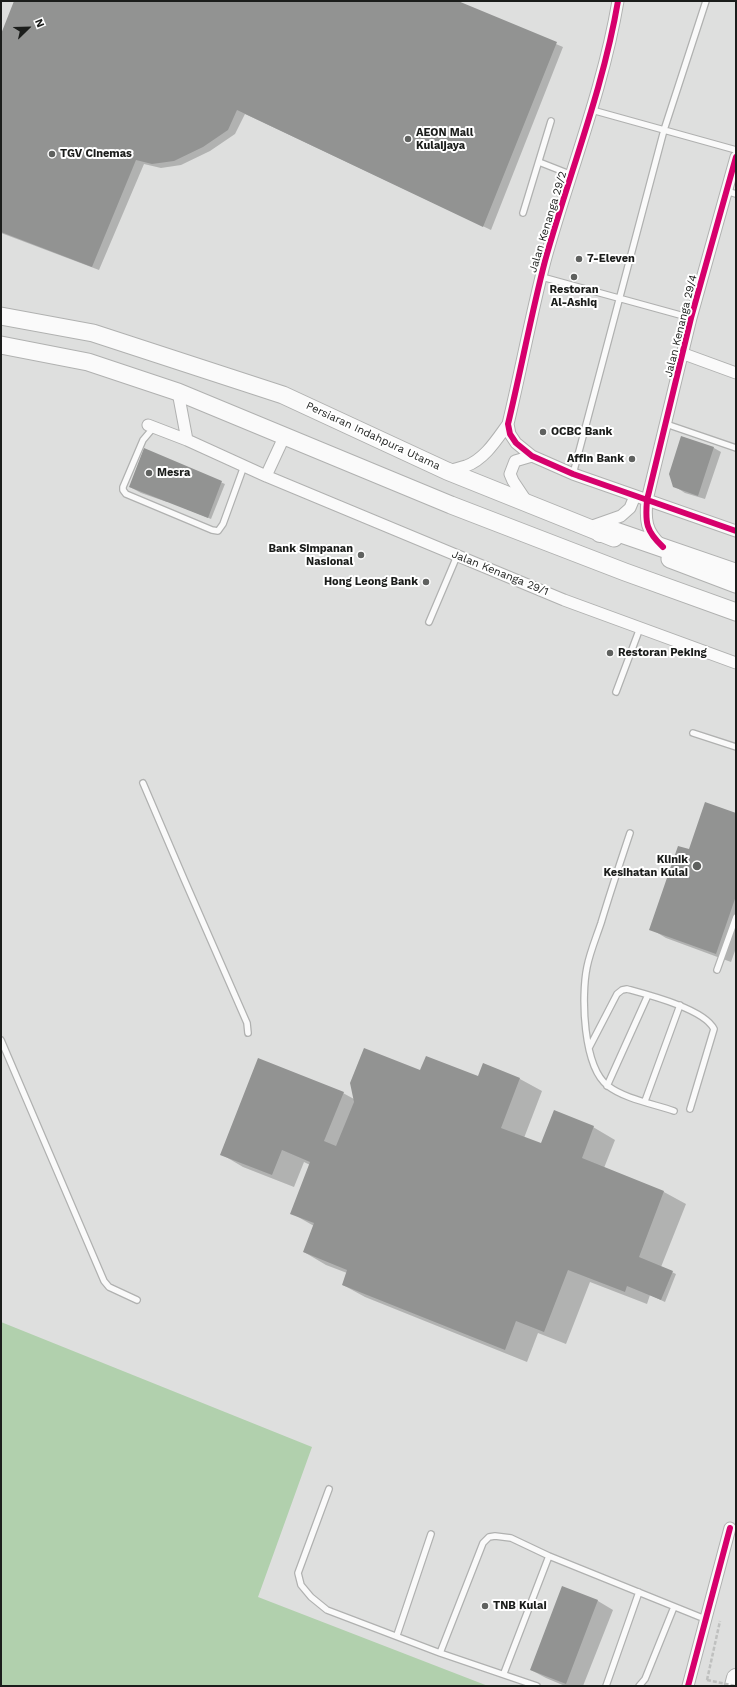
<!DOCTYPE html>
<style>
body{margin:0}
#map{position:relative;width:737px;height:1687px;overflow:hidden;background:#dedfde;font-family:"Work Sans",sans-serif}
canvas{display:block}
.frame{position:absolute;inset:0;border:2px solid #1b1d1b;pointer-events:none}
.north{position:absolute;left:8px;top:8px;width:40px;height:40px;-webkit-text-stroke:3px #fff;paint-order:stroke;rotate:67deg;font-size:11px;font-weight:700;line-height:16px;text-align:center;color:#1b1d1b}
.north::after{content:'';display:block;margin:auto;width:14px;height:18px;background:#1b1d1b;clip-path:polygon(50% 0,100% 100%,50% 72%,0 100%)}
</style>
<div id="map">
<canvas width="737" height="1687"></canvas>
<div class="frame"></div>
<div class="north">N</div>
</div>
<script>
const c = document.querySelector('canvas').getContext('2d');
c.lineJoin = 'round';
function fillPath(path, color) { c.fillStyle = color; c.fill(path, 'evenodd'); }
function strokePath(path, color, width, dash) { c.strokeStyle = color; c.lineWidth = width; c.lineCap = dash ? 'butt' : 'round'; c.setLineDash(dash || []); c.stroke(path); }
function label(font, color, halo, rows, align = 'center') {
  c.font = font + ' "Work Sans",sans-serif'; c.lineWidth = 4; c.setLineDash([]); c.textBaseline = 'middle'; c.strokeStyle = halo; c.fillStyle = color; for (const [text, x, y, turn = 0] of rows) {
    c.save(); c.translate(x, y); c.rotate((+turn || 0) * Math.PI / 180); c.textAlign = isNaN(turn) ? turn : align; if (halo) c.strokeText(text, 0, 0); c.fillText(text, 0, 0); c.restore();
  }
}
fillPath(new Path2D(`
 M1 1322 312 1447 258 1597 488 1686H1Z`), '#b1d0ad');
fillPath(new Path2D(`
 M15 1H456L563 47 491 230 245 114 235 134 210 151 181 165 161 168 144 164 99 270 1 233V37Z
 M682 437 714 448 721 452 705 499 685 493 674 486Z
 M169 461 225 484 211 519 167 501V502L141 493 130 487Z
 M736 814V948L731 962 666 938 651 929 690 851Z
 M484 1064 520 1079 542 1091 524 1138 542 1145 593 1127 615 1140 604 1168 664 1192 686 1204 661 1267 676 1274 665 1302 650 1295 647 1304 590 1282 566 1344 538 1333 527 1362 365 1297 343 1285 347 1273 326 1265 304 1252 314 1226 291 1213 310 1165 304 1162 294 1187 243 1167 221 1154 343 1093 354 1099 421 1072 479 1078Z
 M563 1587 598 1601 613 1610 583 1686H565L546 1678 531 1670Z`), '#0003');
fillPath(new Path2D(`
 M14 1H458L557 42 483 227 237 110 228 130 203 147 174 161 152 164 136 160 92 267 1 232V34Z
 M681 436 714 447 698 496 673 487 669 474Z
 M144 448 222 481 208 518 129 487Z
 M705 802 736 813V896L716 954 649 930 678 846 689 849Z
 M364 1048 420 1070 426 1056 478 1076 483 1063 520 1078 501 1128 541 1143 554 1110 594 1126 582 1158 664 1191 639 1257 673 1271 661 1300 627 1286 625 1292 568 1270 544 1332 516 1321 505 1350 342 1285 347 1270 303 1252 314 1223 290 1214 310 1162 282 1150 272 1175 220 1155 258 1058 344 1092 324 1141 336 1146 354 1102 350 1083Z
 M562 1586 598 1600 566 1684 530 1670Z`), '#929392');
const service = new Path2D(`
 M592 110 736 150
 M539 162 572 175
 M726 191 736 194
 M523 213 551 121
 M542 277 691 318
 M666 424 736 448
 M154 427 143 440 123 487V490L126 494 212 530 218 531 223 524 244 466
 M573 474 664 130 706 1
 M429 622 457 556
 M616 692 640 628
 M693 733 736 747
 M143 783 184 879 247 1023 248 1033
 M630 833C620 863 610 893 601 923 596 938 590 952 587 967 581 996 583 1067 608 1086 625 1099 654 1104 674 1111
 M717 970 736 917
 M1 1040 104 1281 109 1287 137 1300
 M589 1048 617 994 622 990 627 989C649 995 704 1009 714 1029L690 1109
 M607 1086 648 995
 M645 1101 680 1005
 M329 1489 298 1573 301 1585 311 1597 327 1610 440 1653 483 1543 489 1537 495 1536 511 1538 549 1556 705 1619
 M397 1635 431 1534
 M440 1653 537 1686
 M504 1673 549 1556
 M606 1686 639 1592
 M639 1686 645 1679 674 1607`);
const minor = new Path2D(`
 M618 1C603 90 569 174 545 261 531 315 521 370 508 424L510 434 516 443 532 456 573 474 736 531
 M684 354 736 373
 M178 392 187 440
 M148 425 187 440 266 476 564 600 736 663
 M448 471C454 469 460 468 466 466 485 459 497 439 508 424
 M266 476 285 435
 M527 502 513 481 510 474 515 461 532 456
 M587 528 621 516 630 508 635 496
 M661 545C646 531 645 520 647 500L691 318 736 157
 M688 1686 730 1528`);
const primary = new Path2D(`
 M1 316 93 333 283 395 447 471 614 538
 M1 345 88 362 178 392 451 505 625 572 736 612
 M670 559 736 584`);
const trunk = new Path2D(`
 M600 533 614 531 736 573
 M734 1686 736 1678`);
strokePath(service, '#b0b1b0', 8);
strokePath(minor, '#b0b1b0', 13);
strokePath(primary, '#b0b1b0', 19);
strokePath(trunk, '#b0b1b0', 20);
strokePath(new Path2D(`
 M707 1680 720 1621`), '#bfc0bf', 2.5, [4, 2]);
strokePath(service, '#fafafa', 5.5);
strokePath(minor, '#fafafa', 11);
strokePath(primary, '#fafafa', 17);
strokePath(trunk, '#fafafa', 18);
strokePath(new Path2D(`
 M707 1680 736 1686`), '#bfc0bf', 2.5, [4, 2]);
strokePath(new Path2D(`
 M618 1C603 90 569 174 545 261 531 315 521 370 508 424L510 434 516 443 532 456 573 474 736 531
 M663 547C646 531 645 523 647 500L691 318 736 157
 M688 1686 730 1528`), '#d6006c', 6);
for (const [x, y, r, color] of [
 [408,139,4,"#5f615f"],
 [52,154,4,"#5f615f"],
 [579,259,4,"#5f615f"],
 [574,277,4,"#5f615f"],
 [543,432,4,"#5f615f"],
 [632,459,4,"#5f615f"],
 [149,473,4,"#5f615f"],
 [361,555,4,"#5f615f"],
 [426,582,4,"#5f615f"],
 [610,653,4,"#5f615f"],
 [697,866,5,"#5f615f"],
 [485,1606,4,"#5f615f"]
]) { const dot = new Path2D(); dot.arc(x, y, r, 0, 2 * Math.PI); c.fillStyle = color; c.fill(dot); strokePath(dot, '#fff', 1.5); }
label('bold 11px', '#1b1d1b', '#fff', [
 ["AEON Mall",416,133],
 ["Kulaijaya",416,146],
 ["TGV Cinemas",60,154],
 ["7-Eleven",587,259],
 ["Restoran",574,290,"center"],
 ["Al-Ashiq",574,303,"center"],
 ["OCBC Bank",551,432],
 ["Affin Bank",624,459,"right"],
 ["Mesra",157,473],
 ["Bank Simpanan",353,549,"right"],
 ["Nasional",353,562,"right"],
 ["Hong Leong Bank",418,582,"right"],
 ["Restoran Peking",618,653],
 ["Klinik",688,860,"right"],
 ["Kesihatan Kulai",688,873,"right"],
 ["TNB Kulai",493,1606]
], 'left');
label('11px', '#1b1d1b', '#fff', [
 ["Jalan Kenanga 29/2",548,222,-73],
 ["Jalan Kenanga 29/4",681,326,-76],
 ["Persiaran Indahpura Utama",373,436,25],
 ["Jalan Kenanga 29/1",500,573,22]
]);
</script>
